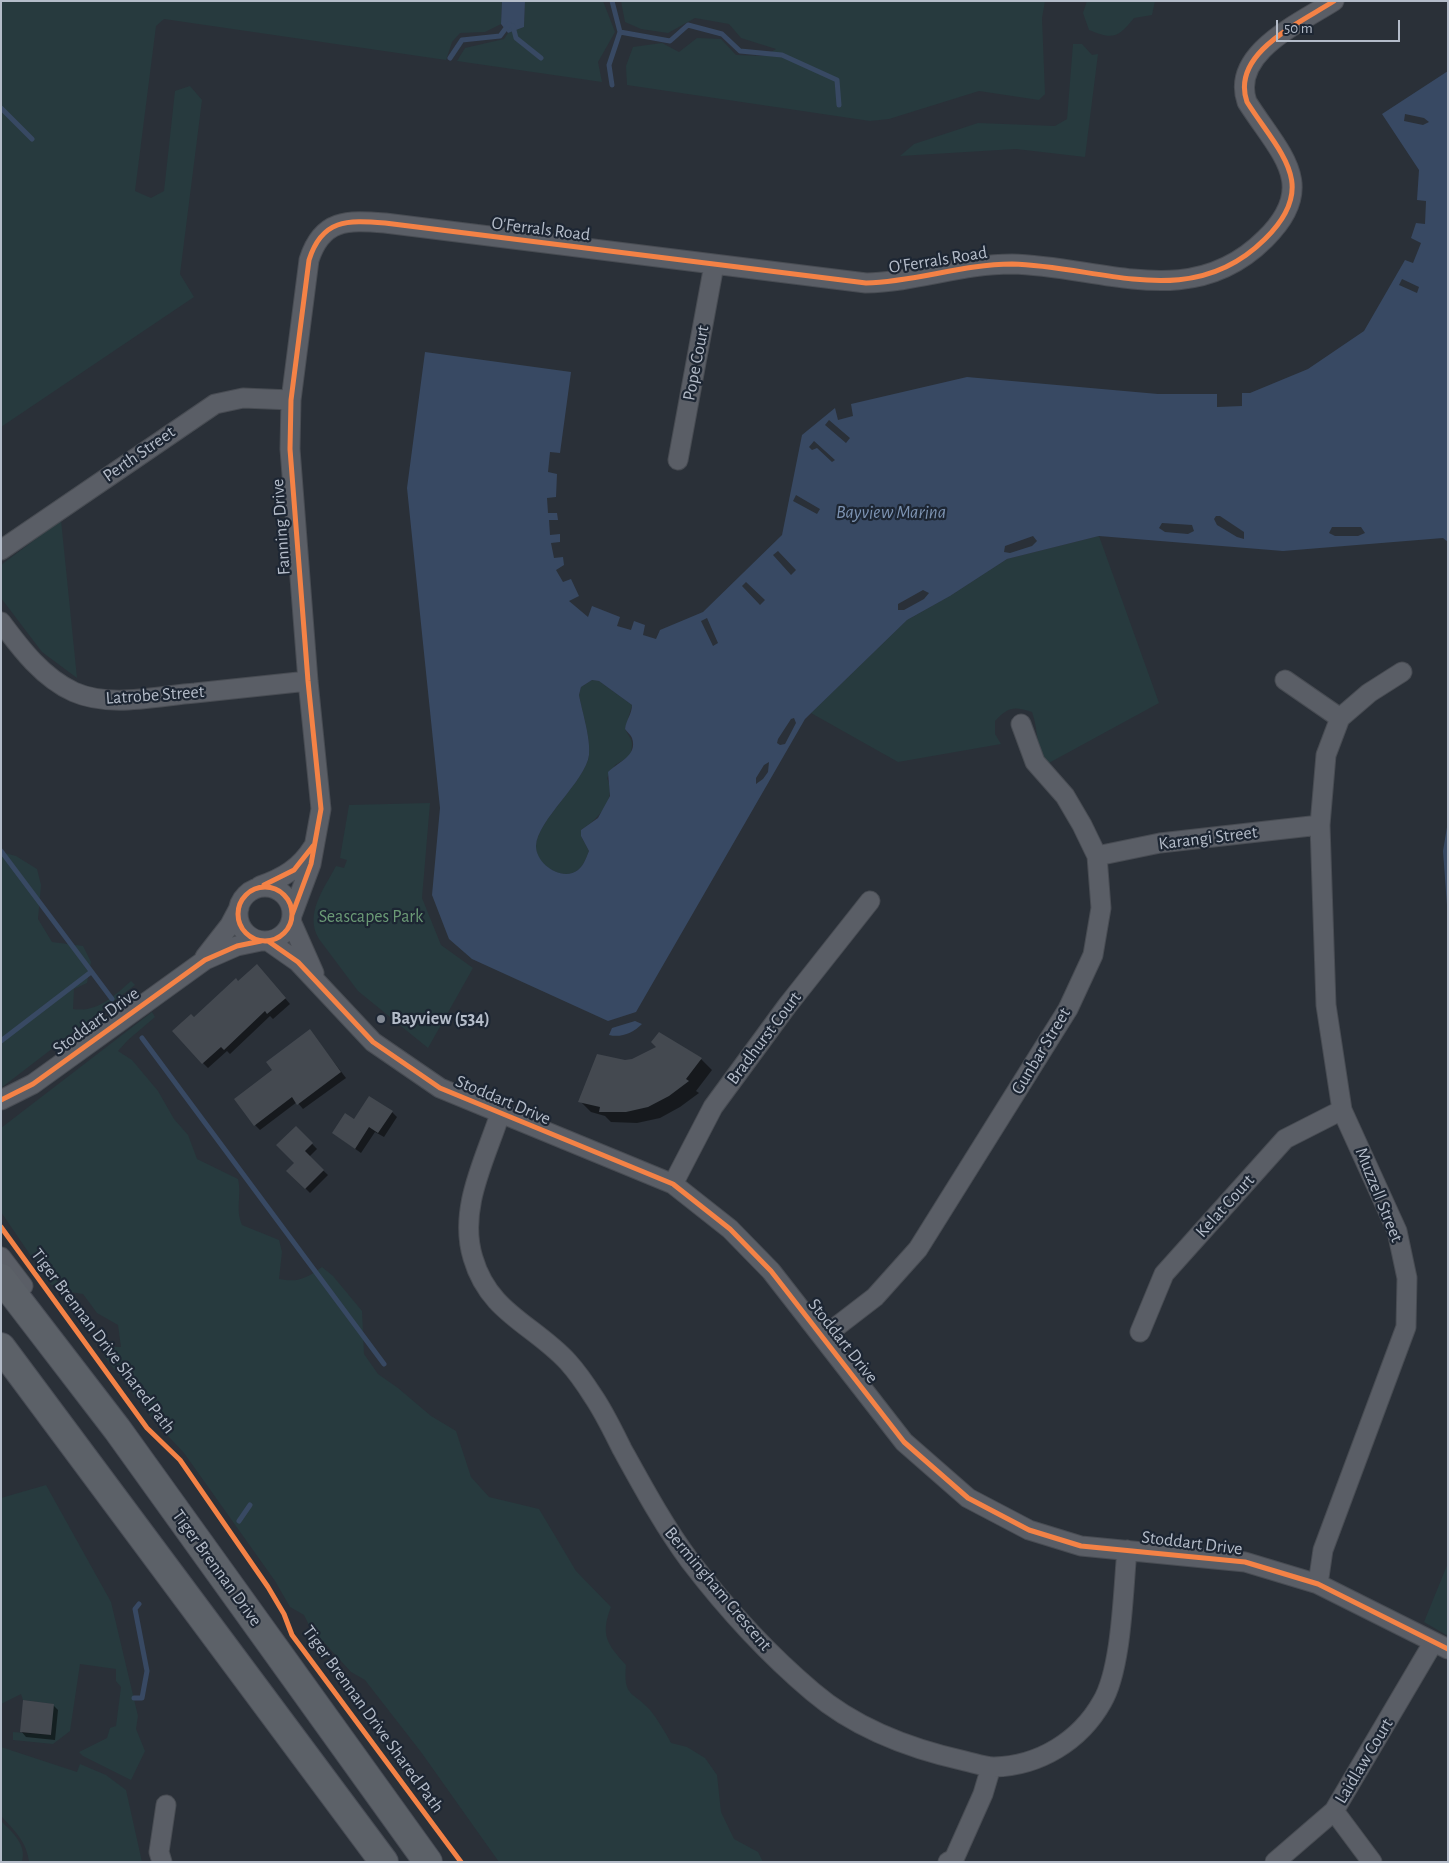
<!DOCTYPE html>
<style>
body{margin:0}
#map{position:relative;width:1449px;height:1863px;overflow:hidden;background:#2a3038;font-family:"Alegreya Sans",sans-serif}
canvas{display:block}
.frame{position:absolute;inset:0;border:2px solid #b4bcc9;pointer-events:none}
.scale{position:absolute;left:1276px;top:20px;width:124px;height:22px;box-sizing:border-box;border:2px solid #b4bcc9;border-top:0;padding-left:6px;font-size:15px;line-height:18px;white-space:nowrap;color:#b4bcc9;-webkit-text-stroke:4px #1d2633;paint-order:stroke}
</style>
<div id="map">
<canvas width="1449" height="1863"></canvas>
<div class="frame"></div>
<div class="scale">50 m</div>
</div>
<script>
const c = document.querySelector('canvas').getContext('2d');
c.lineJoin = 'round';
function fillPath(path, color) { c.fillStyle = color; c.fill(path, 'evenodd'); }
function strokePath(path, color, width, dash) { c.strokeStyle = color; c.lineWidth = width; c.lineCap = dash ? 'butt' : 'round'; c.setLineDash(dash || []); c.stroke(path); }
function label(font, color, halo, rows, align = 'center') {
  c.font = font + ' "Alegreya Sans",sans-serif'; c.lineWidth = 4.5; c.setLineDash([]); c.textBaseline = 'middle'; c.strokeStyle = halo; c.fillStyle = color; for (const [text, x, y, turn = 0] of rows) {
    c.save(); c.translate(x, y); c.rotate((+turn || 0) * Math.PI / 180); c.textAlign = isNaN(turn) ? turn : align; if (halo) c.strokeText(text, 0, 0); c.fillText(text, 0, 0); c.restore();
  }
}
fillPath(new Path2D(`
 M1 1H502L501 24 485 32 460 33 452 42 446 60 164 19 156 26 135 191 151 198 164 191 175 91 190 86 202 100 180 274 194 297 1 427Z
 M525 1H603L615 32 598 62 602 82 457 61 465 48 504 39 508 33 524 27Z
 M621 1H1045L1042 18 1045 94 1039 100 979 91 889 119 870 121 627 85 626 66 633 47 662 43 679 52 697 38 721 39 736 55 764 56 776 49 741 38 729 24 695 18 668 33 641 29 625 22Z
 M1087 1H1155L1152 15 1134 18C1118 38 1113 40 1089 30L1083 13Z
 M1073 44H1082L1092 55 1098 54 1085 157 1016 149 900 156 914 144 978 123 1055 126 1067 119Z
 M61 520 77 678 42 652 1 598V565Z
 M1099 536 1159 703 1047 764C1035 746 1039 732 1032 712 1014 706 1008 707 995 721V734L1001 744 898 762 811 713 907 620 950 596 1007 559Z
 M592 680 599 681 632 705 625 729C632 742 634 740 630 756L615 765 607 778C617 800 599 818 581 830V836L589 851C586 858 584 865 578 870 562 882 535 864 536 846 537 820 586 781 589 755 591 739 582 711 579 695L581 687Z
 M430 803 422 898 441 945 473 968 428 1048 358 991 319 939C304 914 324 889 336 866L344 868 347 860 340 858 349 805Z
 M1 852 16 856 37 869 41 885 38 919 52 942 83 946 91 962 87 983 74 989 73 1009C97 1013 114 996 131 981L135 985 1 1088Z
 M152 1012 155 1017 128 1040 118 1051 132 1060 158 1091 174 1119 188 1135 197 1159 238 1179C242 1196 235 1208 242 1225L279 1240 282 1252 279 1279C298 1283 307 1278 322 1267L333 1276 362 1311 364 1354 378 1374 398 1388 431 1416 456 1431 471 1477 489 1497 539 1509 576 1571 611 1607C600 1635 607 1644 626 1665 623 1698 633 1691 650 1710 658 1720 665 1732 671 1743L687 1747 705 1758 717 1775 721 1812 734 1839 758 1852 763 1862H499L421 1752 365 1680 351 1672 310 1627 304 1615 290 1607 275 1581 184 1453 155 1422 104 1356 105 1347H121L118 1325 97 1313 83 1294 64 1291 50 1284 1 1212V1128Z
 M46 1485 111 1602 138 1716 136 1729 145 1751 131 1780 83 1756 79 1752 107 1738 110 1728 116 1726 121 1687 116 1681V1669L80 1664 70 1731 53 1744 13 1740V1732L51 1735 53 1704 23 1700 21 1694 1 1704V1498Z
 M1448 1563V1636L1424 1622Z
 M1 1747 77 1772 80 1764 106 1775 126 1790 142 1862H29C27 1842 14 1830 1 1816Z
 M1 1821C12 1832 27 1844 22 1862H1Z`), '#273a3e');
fillPath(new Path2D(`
 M502 1H525L524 27 508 33 501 24Z
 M1448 71V542L1443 538 1283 551 1099 536 1007 559 950 596 907 620 805 719 636 1012 608 1021 472 959 449 939 432 895 440 808 407 488 425 352 571 372 560 453 550 452 548 472 557 474 556 497 547 498 548 513H557L558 520H549L550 535 560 534V542L551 543 554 558 563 557 564 565 556 570 563 582 571 579 579 596 569 601 588 617 592 606 620 617 617 626 631 630 634 621 645 625 643 635 656 639 660 630 703 612 782 535 802 435 835 408 838 420 853 416 851 404 967 377 1158 394H1217V407L1242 406V393H1250L1308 369 1364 331 1405 260 1413 263 1421 243 1411 238 1416 223 1425 224 1426 201 1417 200 1419 170 1382 114ZM592 680 599 681 632 705C632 714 626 720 625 729 627 732 631 735 632 738 638 756 618 762 608 772L610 796 598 818 581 830V836L589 851C586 858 584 865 578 870 562 882 536 864 536 846 537 820 586 781 589 755 591 739 582 711 579 695L581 687Z
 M1448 821V919L1443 851Z
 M635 1021 642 1024C633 1033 621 1038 609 1035L612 1028Z`), '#384963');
fillPath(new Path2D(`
 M1405 114 1424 118 1429 122 1423 125 1404 121Z
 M1402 279 1419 287 1417 293 1399 285Z
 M829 420 850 438 846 443 825 425Z
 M814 441 835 460 832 462 817 448 812 450 809 447Z
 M796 495 820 509 817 514 793 501Z
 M1216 516H1220L1244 532V539L1237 537 1217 525 1214 519Z
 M1162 523 1192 525 1194 531 1188 534 1165 532 1159 528Z
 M1332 527H1361L1365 533 1358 536H1335L1329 533Z
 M1033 536 1037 541 1032 546 1010 553 1004 552 1005 546Z
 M778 551 796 570 791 575 773 555Z
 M746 582 765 600 760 605 742 586Z
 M923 590 929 593 924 599 904 610H898V604Z
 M707 618 718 643 713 646 701 621Z
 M794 718 796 723 785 744 780 745 777 743 778 739 791 719Z
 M769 762 768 772 763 779 756 784V778L764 765Z`), '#2a3038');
fillPath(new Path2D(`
 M262 971 290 1004 273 1019 270 1016 230 1054 227 1051 208 1068 203 1063 194 1019 238 982Z
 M310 1031 346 1078 303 1109 297 1102 260 1130 255 1125Z
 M701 1059 712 1070 696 1091 699 1093 680 1107 660 1118 637 1123 611 1122 605 1116 591 1112 580 1101 625 1061Z
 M392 1112 397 1117 384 1137 375 1132 361 1153 333 1133 354 1121Z
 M296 1127 317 1149 309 1157 328 1175 310 1193 288 1171 296 1163Z
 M53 1705 58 1710 55 1740 26 1737 21 1731Z`), '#0007');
strokePath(new Path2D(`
 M612 1 620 32 670 41 688 25 722 34 740 51 782 55 837 80 839 105
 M513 26 516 38 541 58
 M450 58 462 40 500 36 509 24
 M612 85 609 65 620 32
 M1 108 32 139
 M1 851 112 999
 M142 1038 384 1364
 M1 1041 91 972
 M239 1521 250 1505
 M134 1698H142L147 1671 135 1609 139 1604`), '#384963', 5);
fillPath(new Path2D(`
 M257 964 286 998 267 1014 265 1011 224 1050 221 1047 202 1064 172 1031 191 1014 194 1017 236 978 238 981Z
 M310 1029 341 1072 297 1105 292 1097 254 1126 234 1099 272 1070 266 1062Z
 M659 1032 702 1058 686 1079 689 1081 669 1096 648 1107 626 1112H599L600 1107 578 1102 597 1054 625 1060 632 1059 656 1047 651 1042Z
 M369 1096 393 1111 378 1133 369 1127 355 1149 332 1133 345 1113 354 1119Z
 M296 1126 313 1143 305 1151 324 1170 305 1189 286 1171 294 1163 276 1145Z
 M23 1700 54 1704 51 1735 20 1732Z`), '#444950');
const minor = new Path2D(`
 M678 460 714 265
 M1 550 215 404 243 398 291 400
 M1 622C21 649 43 678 74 692 110 708 157 696 195 693 232 689 270 685 308 681
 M1285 680 1340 718
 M1097 856 1160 843 1320 825
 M260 886C283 878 300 868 313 847
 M238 914a27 27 0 1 1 54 0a27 27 0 1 1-54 0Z
 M292 915 311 864 321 809 308 681 290 449 291 400 309 260C322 219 347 220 385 223L866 283C916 282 962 264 1012 264 1101 266 1191 313 1265 239 1320 185 1280 154 1247 102 1230 53 1300 23 1334 1
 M291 921 314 973
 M268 941 298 962 373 1042 440 1088 673 1184 730 1229 771 1271 904 1442 968 1498 1029 1530 1081 1546 1245 1562 1318 1584 1448 1649
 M205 957 230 925 239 908
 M1 1100 33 1084 205 960 237 946 261 941
 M500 1114C485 1160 458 1209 473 1258 489 1313 533 1324 568 1362 577 1372 586 1385 593 1396 604 1412 613 1431 622 1449 643 1487 664 1526 690 1561 726 1608 768 1654 813 1692 855 1728 911 1749 965 1761 974 1763 984 1767 994 1767 1039 1766 1080 1741 1102 1702 1122 1668 1123 1591 1127 1550
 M673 1184 713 1107 787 1006 870 901
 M1 1257 23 1286
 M1140 1332 1164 1274 1285 1139 1342 1110
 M823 1337 875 1297 918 1249 1068 1009 1093 955 1101 908 1097 856 1082 825 1065 796 1035 762 1021 724
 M1318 1584 1323 1550 1406 1327 1407 1278 1397 1231 1342 1110 1326 1005 1320 825 1326 755 1340 718 1369 693 1402 672
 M1334 1811 1372 1862
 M162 1862 159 1852 166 1805
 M948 1862 954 1859 983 1794 991 1767
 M1275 1862 1334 1811 1433 1643`);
const primary = new Path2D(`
 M1 1278 117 1429 428 1862
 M1 1347 384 1862`);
strokePath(minor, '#484c53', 21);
strokePath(primary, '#484c55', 30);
strokePath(minor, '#5a5e66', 19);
strokePath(primary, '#5c6168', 28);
strokePath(new Path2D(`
 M264 885 294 870 313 846
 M238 914a27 27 0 1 1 54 0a27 27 0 1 1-54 0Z
 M292 915 311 864 321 809 308 681 290 449 291 400 309 260C322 219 347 220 385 223L866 283C916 282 962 264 1012 264 1101 266 1191 313 1265 239 1320 185 1280 154 1247 102 1230 53 1300 23 1334 1
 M268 941 298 962 373 1042 440 1088 673 1184 730 1229 771 1271 904 1442 968 1498 1029 1530 1081 1546 1245 1562 1318 1584 1448 1649
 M1 1100 33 1084 205 960 237 946 261 941
 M1 1227 147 1428 180 1460 268 1587 284 1614 292 1635 461 1862`), '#f48246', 5);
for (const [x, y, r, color] of [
 [381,1019,5,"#848b96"]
]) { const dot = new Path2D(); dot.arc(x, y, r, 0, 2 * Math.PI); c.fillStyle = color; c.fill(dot); strokePath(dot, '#1d2633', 2); }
label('18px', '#b4bcc9', '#1d2633', [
 ["O'Ferrals Road",541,229,7],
 ["O'Ferrals Road",938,260,-9],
 ["Pope Court",696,363,-79],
 ["Perth Street",139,454,-35],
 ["Fanning Drive",281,527,-94],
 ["Latrobe Street",155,695,-4],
 ["Karangi Street",1208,838,-7],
 ["Stoddart Drive",96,1021,-36],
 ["Bradhurst Court",764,1038,-53],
 ["Gunbar Street",1041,1051,-59],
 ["Stoddart Drive",503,1100,23],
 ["Muzzell Street",1379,1195,68],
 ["Kelat Court",1225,1206,-48],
 ["Tiger Brennan Drive Shared Path",103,1341,53],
 ["Stoddart Drive",843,1341,52],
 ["Stoddart Drive",1192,1543,7],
 ["Tiger Brennan Drive",217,1568,54],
 ["Bermingham Crescent",718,1589,50],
 ["Tiger Brennan Drive Shared Path",373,1719,54],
 ["Laidlaw Court",1364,1761,-59]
]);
label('18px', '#6b9a76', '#1d2633', [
 ["Seascapes Park",371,917]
]);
label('bold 18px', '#b4bcc9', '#1d2633', [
 ["Bayview (534)",391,1019]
], 'left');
label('italic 19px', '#7c92b1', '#1d2633', [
 ["Bayview Marina",891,512]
]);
</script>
